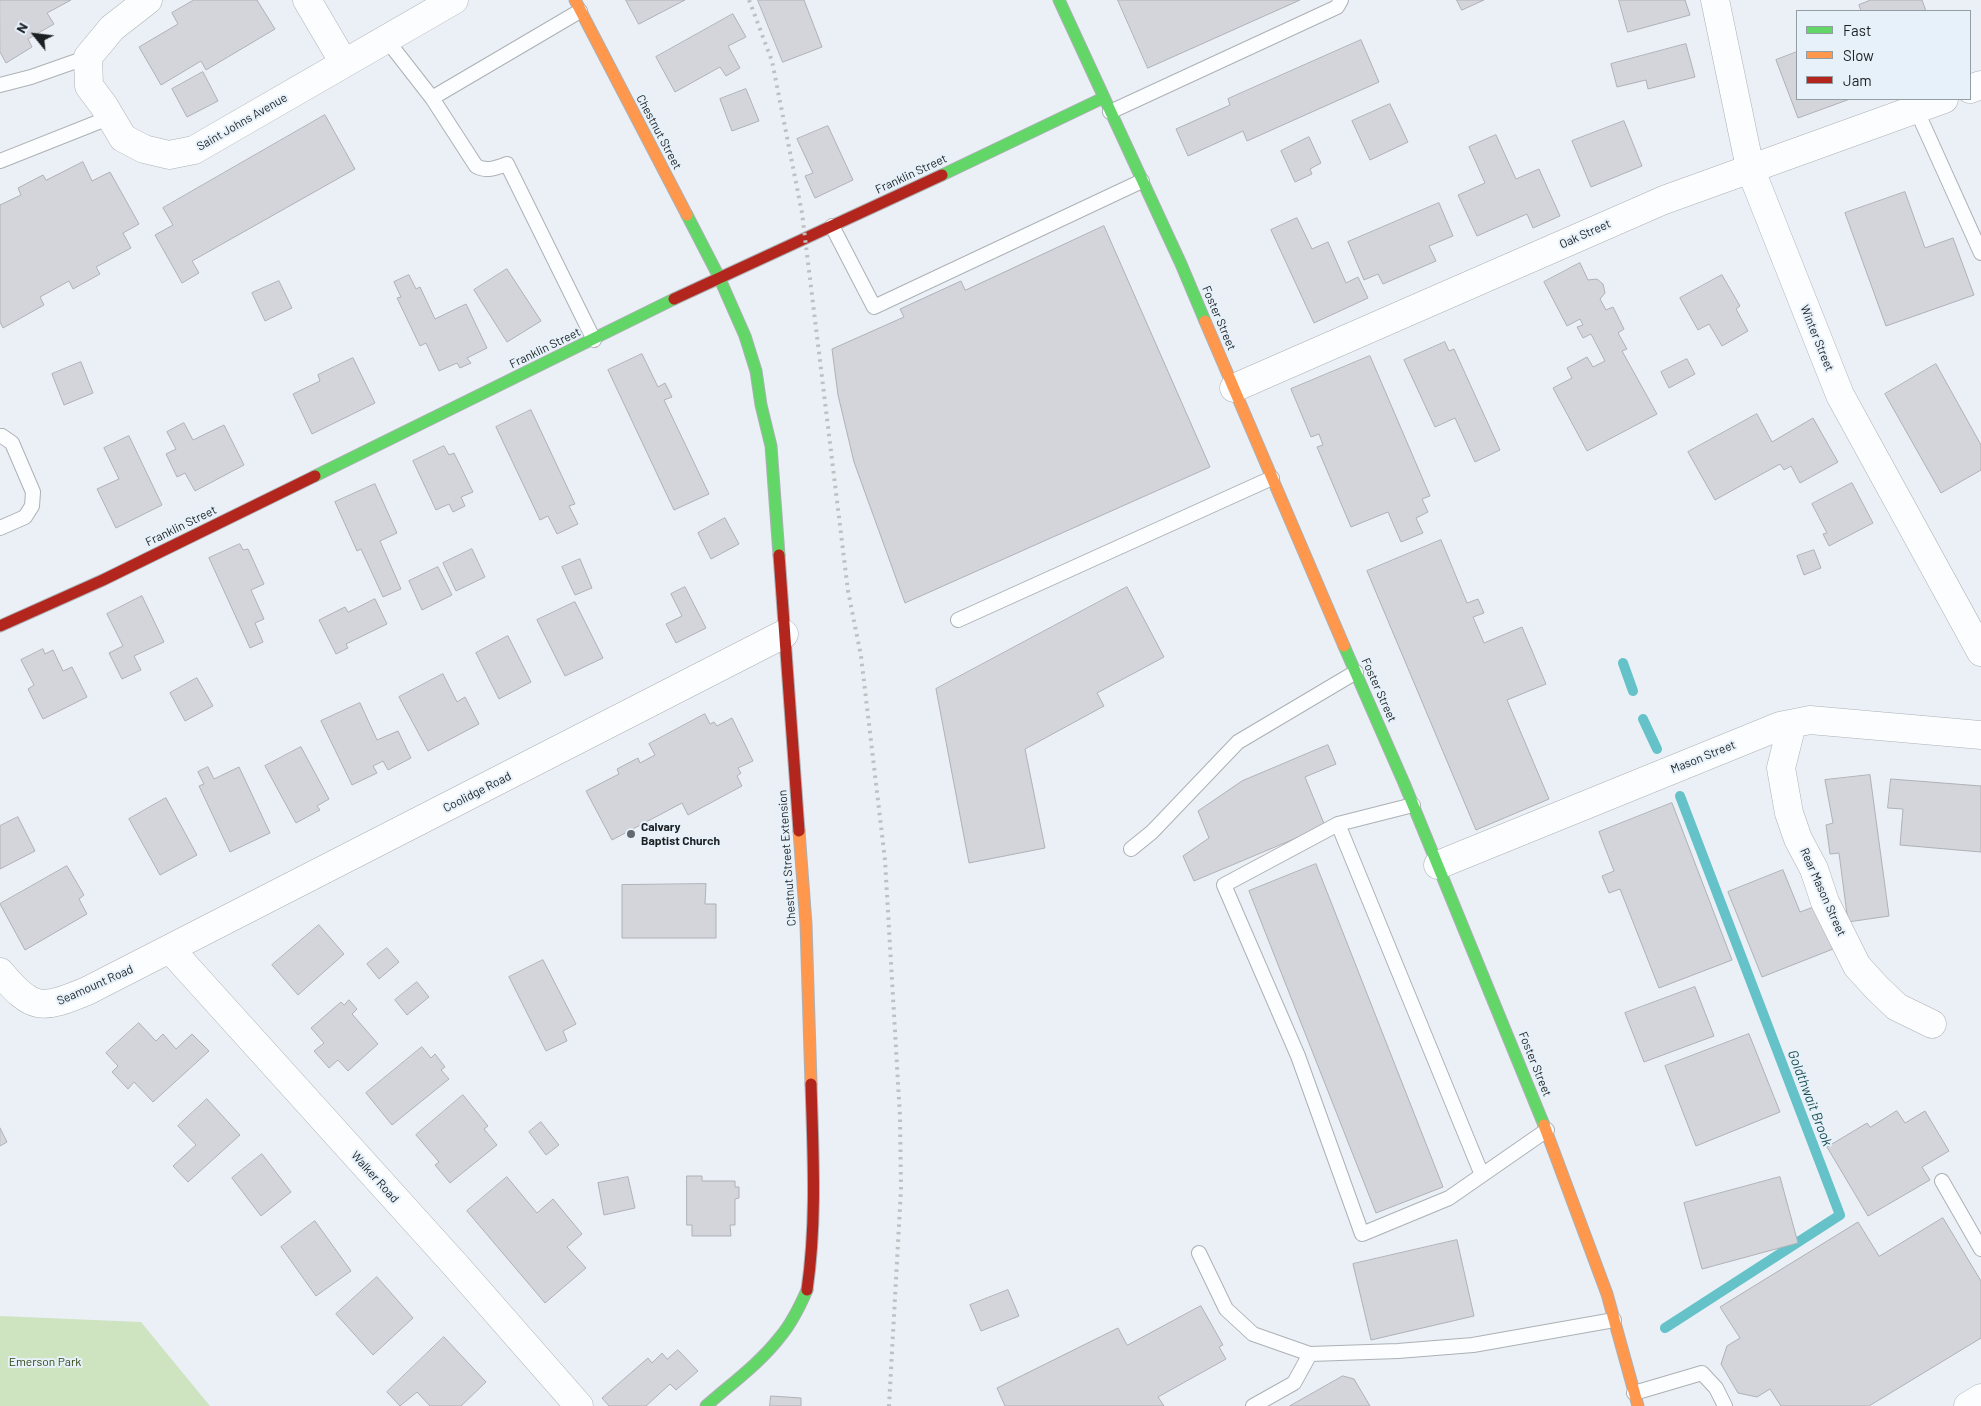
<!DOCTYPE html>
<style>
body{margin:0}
#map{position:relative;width:1981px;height:1406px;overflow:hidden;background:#eaf0f6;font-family:Barlow,sans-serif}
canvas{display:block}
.legend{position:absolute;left:1796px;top:10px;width:175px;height:90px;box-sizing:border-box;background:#e6f1fa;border:1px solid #959da4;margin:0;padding:6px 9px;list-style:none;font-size:15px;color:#1c2023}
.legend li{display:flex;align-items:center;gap:10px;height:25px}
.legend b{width:25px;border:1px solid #959da4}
.north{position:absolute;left:10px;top:10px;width:50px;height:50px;-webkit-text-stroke:4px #e6f1fa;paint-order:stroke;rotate:299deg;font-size:14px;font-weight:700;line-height:20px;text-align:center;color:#1c2023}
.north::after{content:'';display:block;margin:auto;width:18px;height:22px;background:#1c2023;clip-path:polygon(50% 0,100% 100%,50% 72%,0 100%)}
</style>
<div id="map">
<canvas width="1981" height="1406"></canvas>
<ul class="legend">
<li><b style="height:6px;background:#63d668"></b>Fast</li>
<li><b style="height:6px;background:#ff974d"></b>Slow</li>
<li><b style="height:6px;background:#b3261e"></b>Jam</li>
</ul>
<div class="north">N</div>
</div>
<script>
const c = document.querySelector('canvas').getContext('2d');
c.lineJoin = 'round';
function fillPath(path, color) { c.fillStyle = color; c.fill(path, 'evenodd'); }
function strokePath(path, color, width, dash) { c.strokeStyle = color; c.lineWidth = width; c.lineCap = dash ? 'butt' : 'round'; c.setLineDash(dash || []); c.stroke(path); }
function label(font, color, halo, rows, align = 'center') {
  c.font = font + ' Barlow,sans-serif'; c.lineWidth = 4; c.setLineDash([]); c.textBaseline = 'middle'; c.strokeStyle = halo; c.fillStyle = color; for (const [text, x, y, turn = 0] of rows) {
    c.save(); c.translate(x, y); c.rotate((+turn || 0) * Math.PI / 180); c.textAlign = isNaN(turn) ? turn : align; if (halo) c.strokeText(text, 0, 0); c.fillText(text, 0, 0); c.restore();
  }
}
fillPath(new Path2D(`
 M0 1316 141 1322 210 1406H0Z`), '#cee4c1');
strokePath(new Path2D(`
 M1623 663 1633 691
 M1643 719 1657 749
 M1665 1328 1840 1215 1680 796`), '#64c2c8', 10);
const building = new Path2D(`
 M0 0H71L47 13 54 24 28 39 32 47 6 63 0 52Z
 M194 0H257L275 29 206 70 201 61 161 85 139 47 178 24 172 13Z
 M626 0H685L639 24Z
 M758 0H804L822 47 783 62Z
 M1118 0H1300L1148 68Z
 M1457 0H1484L1462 10Z
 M1619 0H1685L1690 15 1628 32Z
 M1871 0H1922L1926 11H1861L1859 5Z
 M733 14 746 37 728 46 740 68 726 76 720 67 675 92 656 57Z
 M1361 40 1379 82 1247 141 1243 131 1188 156 1176 129 1230 105 1228 99Z
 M1686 44 1695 77 1648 89 1646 80 1617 87 1611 64Z
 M1797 52V99H1850L1798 118 1776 60Z
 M203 72 218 101 187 117 172 89Z
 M746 89 759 121 732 131 720 99Z
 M1390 104 1408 142 1370 160 1352 121Z
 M325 115 355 169 192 261 199 273 182 283 155 235 173 225 163 208Z
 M1624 121 1642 166 1591 187 1572 141Z
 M828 126 853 180 815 198 805 176 813 173 797 139Z
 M1496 135 1516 179 1539 169 1560 216 1533 228 1527 214 1477 236 1458 195 1485 183 1469 147Z
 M1309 137 1321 163 1310 169 1312 174 1295 182 1281 151Z
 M83 162 92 181 110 172 139 224 123 233 131 248 96 267 100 274 73 289 69 281 40 297 44 305 3 328 0 322V205L21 195 18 188 43 175 46 180Z
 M1905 192 1925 248 1953 238 1974 295 1886 326 1845 213Z
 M1439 203 1453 236 1429 246 1436 261 1383 284 1378 274 1364 280 1348 242Z
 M1297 218 1312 249 1328 242 1346 283 1358 277 1368 298 1314 323 1271 230Z
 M1104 226 1210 467 905 603 854 462 838 395 832 349 904 317 900 309 961 281 965 290Z
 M1580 263 1588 280 1597 279 1603 284 1605 293 1600 299 1606 310 1613 307 1624 329 1618 333 1627 349 1622 351 1657 414 1587 451 1553 388 1572 378 1567 368 1587 357 1593 367 1605 361 1591 334 1583 338 1577 327 1583 325 1580 319 1567 326 1544 282Z
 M507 269 541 321 507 342 474 290Z
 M409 275 416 289 420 287 435 319 466 304 487 348 467 358 471 363 460 368 457 363 439 371 426 343 420 346 397 298 401 297 394 282Z
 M1722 275 1740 306 1736 309 1748 331 1722 346 1709 324 1698 330 1680 298Z
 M279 281 292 308 265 321 252 293Z
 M1445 342 1449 351 1454 349 1500 450 1475 462 1455 418 1435 427 1404 360Z
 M642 354 658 387 665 383 672 397 664 400 709 494 674 510 608 370Z
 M1370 356 1430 496 1422 499 1428 512 1416 518 1423 533 1401 542 1388 512 1351 527 1317 447 1323 445 1319 434 1311 437 1291 389Z
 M353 358 375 403 312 434 293 394 320 381 318 375Z
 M1687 359 1695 374 1669 388 1661 372Z
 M81 362 93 393 64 405 52 374Z
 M1936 364 1981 445V470L1941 493 1885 394Z
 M531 410 575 504 569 506 578 524 557 534 548 516 540 520 496 427Z
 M1757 414 1772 442 1813 418 1838 462 1800 483 1791 466 1784 470 1780 464 1715 500 1688 452Z
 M184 423 193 440 224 425 244 465 195 491 185 473 177 477 166 454 176 449 167 432Z
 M129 436 162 505 116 528 97 489 119 479 104 448Z
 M444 446 449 455 454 453 473 492 461 497 465 506 453 512 449 504 436 510 413 461Z
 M1852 483 1873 523 1829 546 1823 534 1827 533 1812 504Z
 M375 484 397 533 380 541 401 589 383 597 361 549 357 551 335 502Z
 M725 518 739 544 711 559 698 533Z
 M1441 540 1467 603 1478 599 1484 613 1473 617 1484 643 1522 627 1546 684 1507 700 1549 799 1476 830 1367 571Z
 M240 544 243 550 248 549 264 584 251 590 264 619 255 623 263 642 250 648 209 558Z
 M472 549 485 577 456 591 443 563Z
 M1814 550 1821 568 1804 575 1797 556Z
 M580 559 592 588 575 595 562 567Z
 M438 567 452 595 422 610 409 581Z
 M685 587 706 628 676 643 666 624 682 616 671 594Z
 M1127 587 1164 657 1097 693 1104 706 1025 749 1045 848 969 863 936 689Z
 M142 596 164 642 134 656 141 670 122 679 109 653 123 646 107 614Z
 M375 599 387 624 346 644 348 648 336 654 319 620 345 607 348 612Z
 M575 602 603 658 565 676 537 620Z
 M508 636 531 682 499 699 476 653Z
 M43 649 45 654 53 650 63 671 72 667 87 697 43 719 28 689 34 685 21 660Z
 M443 674 457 702 465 697 479 724 428 751 399 697Z
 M197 678 213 706 185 721 170 693Z
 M360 703 377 740 398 731 411 758 388 770 383 761 373 766 377 773 352 785 321 721Z
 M705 714 710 724 714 722 717 726 732 718 753 761 738 768 741 773 737 776 742 786 688 815 682 803 612 840 586 791 619 774 617 769 638 758 640 763 655 755 649 744Z
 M1328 745 1336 764 1305 777 1325 826 1194 881 1183 856 1209 838 1198 811 1242 781Z
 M301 747 329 799 317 806 320 810 296 823 265 766Z
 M208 767 214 779 239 767 270 833 230 852 199 786 204 784 198 772Z
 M1870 775 1889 916 1848 922 1839 853 1830 854 1826 825 1833 823 1825 780Z
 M1891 779 1981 786V852L1900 845 1903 809 1888 808Z
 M166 798 197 855 160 875 129 819Z
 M1672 803 1732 960 1659 988 1620 889 1609 893 1602 876 1614 871 1599 832Z
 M18 817 35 851 0 869V826Z
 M1316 864 1443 1187 1376 1213 1249 891Z
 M67 866 84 895 79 899 87 914 25 950 0 904Z
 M1783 870 1800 912 1816 906 1833 949 1762 977 1728 892Z
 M706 884 705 904H716V938H622V885Z
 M319 925 344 954 298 995 272 965Z
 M387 948 399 962 379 979 367 964Z
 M543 960 576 1024 563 1031 567 1041 546 1051 509 977Z
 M417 982 429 997 407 1015 395 1000Z
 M1695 987 1714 1036 1644 1062 1625 1013Z
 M349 1000 357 1009 352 1014 378 1044 348 1071 338 1060 329 1068 314 1051 324 1043 311 1028 341 1002 344 1005Z
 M139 1023 156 1041 163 1034 176 1049 192 1034 209 1051 153 1102 134 1082 128 1089 112 1072 118 1066 106 1053Z
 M1749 1034 1780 1112 1696 1146 1665 1066Z
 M422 1047 431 1058 435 1054 445 1067 441 1070 449 1079 392 1125 366 1093Z
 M463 1095 488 1126 484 1129 497 1145 450 1183 435 1165 439 1162 416 1135Z
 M207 1099 240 1135 188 1182 173 1166 196 1145 178 1126Z
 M1897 1111 1905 1123 1925 1111 1949 1151 1922 1167 1930 1180 1868 1216 1827 1147 1867 1123 1870 1127Z
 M541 1122 559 1145 546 1155 529 1132Z
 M0 1128 7 1142 0 1146Z
 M262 1154 291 1192 261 1216 232 1178Z
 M687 1176H702V1181H735V1187H739V1198L735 1199V1225H730L731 1236H692V1225H687Z
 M507 1177 537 1213 553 1199 582 1234 567 1247 586 1268 545 1303 467 1211Z
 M628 1177 635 1208 604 1215 598 1183Z
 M1780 1177 1798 1243 1702 1269 1684 1203Z
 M1943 1218 1981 1281V1338L1869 1406H1781L1770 1389 1757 1397 1738 1393 1721 1364 1727 1346 1740 1338 1720 1307 1858 1222 1879 1256Z
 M315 1221 351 1271 316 1296 281 1247Z
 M1457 1240 1474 1316 1371 1340 1353 1264Z
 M377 1277 413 1318 373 1355 336 1314Z
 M1008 1290 1019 1316 981 1331 970 1305Z
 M1201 1306 1223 1345 1219 1347 1226 1359 1158 1397 1164 1406H1005L997 1388 1118 1328 1127 1345Z
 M444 1337 486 1382 461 1406H430L417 1392 400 1406 387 1392Z
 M678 1350 698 1371 676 1390 670 1384 646 1406H609L602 1398 648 1358 652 1363 662 1353 667 1359Z
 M1343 1376 1354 1379 1370 1406H1290Z
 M771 1396 801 1398V1406H770Z`);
fillPath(building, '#d3d5da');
strokePath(building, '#afb1b6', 1);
const lane = new Path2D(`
 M386 39 432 98 476 166C487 172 496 168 507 164L594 340
 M0 85 31 77 88 57
 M432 98 580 11
 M1916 109 1981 253
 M1110 112 1337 7 1341 0
 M0 161 111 117
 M832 226 874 307 1142 181
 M0 436H2L12 443 33 492 32 506 25 517 0 528
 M958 620 1272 478
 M1413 805 1338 824 1224 885 1298 1056 1362 1234 1449 1198 1547 1130
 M1338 824 1482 1175
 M1131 849 1152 832 1238 742 1356 672
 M1942 1181 1981 1249
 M1199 1253 1226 1309 1253 1334 1310 1354 1398 1351 1473 1345 1614 1320
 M1634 1393 1702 1373 1716 1388 1725 1406
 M1253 1406 1294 1383 1310 1354`);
const street = new Path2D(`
 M148 0 112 28 88 57 89 86 104 106 123 138 144 149 169 155 194 150 454 0
 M307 0 344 63
 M1715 0 1750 168 1840 395 1981 652
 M1970 89 1981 85
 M1234 388 1664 200 1944 99
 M1792 724 1781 768 1789 813 1798 839 1814 869 1825 902 1857 966 1877 988 1897 1007 1932 1024
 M1438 865 1780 726 1810 720 1981 735
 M170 949 458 1268 579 1406
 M0 972C33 1011 41 1010 87 991L784 634
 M1968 1406 1981 1398`);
const fast = new Path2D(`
 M1059 0 1181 264 1205 321
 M942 175 1103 98
 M687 215 719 277 745 336 756 371 761 405 771 446 779 555
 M315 476 674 299
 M1344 646 1404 783 1544 1125
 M706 1406C731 1384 760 1363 780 1337 792 1323 800 1306 807 1290`);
const slow = new Path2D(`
 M575 0 687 215
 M1205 321 1344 646
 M799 831 806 924 811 1084
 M1544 1125 1607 1294 1638 1406`);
const jam = new Path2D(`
 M674 299 942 175
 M779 555 799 831
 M0 626 103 580 315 476
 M807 1290C817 1221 813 1153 811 1084`);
strokePath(lane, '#acb1b5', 16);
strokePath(street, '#acb1b5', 29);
strokePath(fast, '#acb1b5', 13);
strokePath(slow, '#acb1b5', 13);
strokePath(jam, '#acb1b5', 13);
strokePath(lane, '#fcfdfe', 14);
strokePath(street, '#fcfdfe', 28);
strokePath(fast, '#63d668', 11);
strokePath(slow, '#ff974d', 11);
strokePath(jam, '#b3261e', 11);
strokePath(new Path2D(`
 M749 0 772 61 802 213 848 591 861 656 885 860 900 1117 901 1189 889 1406`), '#bec0c1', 4, [2.5, 5]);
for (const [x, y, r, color] of [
 [631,834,5,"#64696d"]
]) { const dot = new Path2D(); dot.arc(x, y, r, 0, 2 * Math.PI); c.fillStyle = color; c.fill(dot); strokePath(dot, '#e6f1fa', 2); }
label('12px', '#1c2023', '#e6f1fa', [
 ["Saint Johns Avenue",242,122,-30],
 ["Chestnut Street",659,132,62],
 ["Franklin Street",911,174,-25],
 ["Oak Street",1585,234,-24],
 ["Foster Street",1219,318,67],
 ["Winter Street",1817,338,68],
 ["Franklin Street",545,348,-26],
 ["Franklin Street",181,526,-26],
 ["Foster Street",1379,690,66],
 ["Mason Street",1703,757,-22],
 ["Coolidge Road",477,792,-27],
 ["Chestnut Street Extension",787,858,-94],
 ["Rear Mason Street",1823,892,66],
 ["Seamount Road",95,985,-24],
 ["Foster Street",1535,1064,68],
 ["Walker Road",375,1177,48]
]);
label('bold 12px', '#1c2023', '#e6f1fa', [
 ["Calvary",641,827],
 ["Baptist Church",641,841]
], 'left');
label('12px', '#314711', '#e6f1fa', [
 ["Emerson Park",45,1362]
]);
label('italic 14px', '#184d50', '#e6f1fa', [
 ["Goldthwait Brook",1810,1098,69]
]);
</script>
